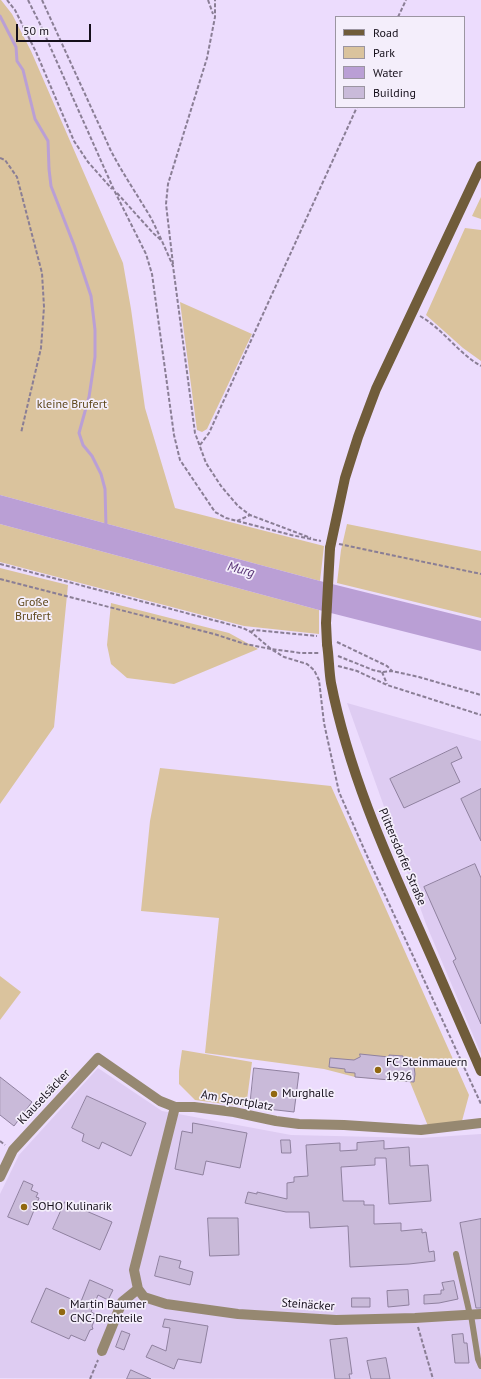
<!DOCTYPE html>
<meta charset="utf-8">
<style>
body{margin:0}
#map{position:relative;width:481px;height:1379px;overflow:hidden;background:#ecdcfd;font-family:"PT Sans",sans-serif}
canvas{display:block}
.legend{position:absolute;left:335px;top:16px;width:130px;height:92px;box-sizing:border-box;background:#f4eefb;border:1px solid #9b95a1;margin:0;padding:5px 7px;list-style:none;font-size:12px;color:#150f1a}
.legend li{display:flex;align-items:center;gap:8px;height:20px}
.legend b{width:20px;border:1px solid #9b95a1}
.scale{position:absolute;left:16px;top:24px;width:75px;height:18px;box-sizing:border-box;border:2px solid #150f1a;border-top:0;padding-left:5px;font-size:12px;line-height:14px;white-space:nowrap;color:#150f1a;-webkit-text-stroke:3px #f4eefb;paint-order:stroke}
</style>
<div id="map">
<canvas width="481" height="1379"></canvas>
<ul class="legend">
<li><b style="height:5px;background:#705c3a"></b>Road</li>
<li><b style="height:11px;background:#dac39d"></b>Park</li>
<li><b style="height:11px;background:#ba9fd5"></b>Water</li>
<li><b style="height:11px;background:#c9bad9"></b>Building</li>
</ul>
<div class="scale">50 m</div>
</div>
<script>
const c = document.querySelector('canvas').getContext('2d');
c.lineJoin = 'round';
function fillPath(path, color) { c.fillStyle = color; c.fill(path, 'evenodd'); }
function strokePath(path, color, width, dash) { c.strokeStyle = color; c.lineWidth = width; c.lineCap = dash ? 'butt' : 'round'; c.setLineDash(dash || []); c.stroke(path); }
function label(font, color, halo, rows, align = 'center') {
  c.font = font + ' "PT Sans",sans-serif'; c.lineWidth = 3.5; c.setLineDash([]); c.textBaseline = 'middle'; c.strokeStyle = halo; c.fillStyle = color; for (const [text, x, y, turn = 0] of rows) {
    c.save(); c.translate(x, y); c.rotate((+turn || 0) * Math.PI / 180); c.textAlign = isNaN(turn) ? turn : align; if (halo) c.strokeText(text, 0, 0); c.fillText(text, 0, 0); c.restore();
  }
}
fillPath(new Path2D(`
 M347 703 481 741V1054L426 924Z
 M98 1068 162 1111 291 1135 421 1138 481 1134V1379L0 1378V1194L19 1155Z`), '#deccf2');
fillPath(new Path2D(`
 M0 0H1L12 14 31 51 123 263 131 309 145 408 175 508 324 546 320 581 0 495Z
 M481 197V219L472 216Z
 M465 228 481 230V361L463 348 426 315Z
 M180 302 252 334 207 429 202 432 197 430Z
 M0 524 319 610V634L244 626 0 562Z
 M347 524 481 551V618L337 583 341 550Z
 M0 568 68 585 54 727 0 804Z
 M111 603 229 633 258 649 174 684 127 678 111 664 107 645Z
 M160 768 331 786 469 1095 462 1121 428 1126 410 1082 355 1077 324 1069 205 1053 219 918 141 911 150 821Z
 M0 976 21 992 0 1020Z
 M182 1050 252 1062 246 1107 195 1100 179 1084V1071Z`), '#dac39d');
fillPath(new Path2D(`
 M0 495 320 581 481 621V651L319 610 0 524Z`), '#ba9fd5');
strokePath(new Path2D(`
 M0 16 16 47 17 61 23 70 35 119 48 141 49 169 51 186 74 245 91 296 95 330V357L89 397 79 433 83 445 92 456 101 474 105 489 106 527`), '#ba9fd5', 3);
const building = new Path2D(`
 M457 747 462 758 451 763 460 782 404 808 390 779Z
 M481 789V841L461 799Z
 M475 864 481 878V1024L453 961 456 959 424 887Z
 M360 1054 389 1057V1055L403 1056V1064L414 1066 415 1074 414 1082 355 1077V1073L345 1072V1069L329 1067 330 1058 354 1060 360 1057Z
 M254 1068 299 1073 294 1112 250 1107Z
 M0 1077 32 1102 14 1126 0 1115Z
 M87 1096 146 1123 131 1156 102 1142 99 1149 82 1141 84 1134 72 1128Z
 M193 1123 247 1133 240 1168 206 1161 203 1175 175 1169 182 1131 192 1133Z
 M281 1140H290L291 1153H282Z
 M384 1141V1149L409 1147 410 1166 428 1165 431 1201 389 1204 386 1158H375V1165L341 1167 343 1201H364V1205H374V1224L401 1223V1231L422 1229V1233L426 1232 429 1252 434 1251 435 1261 409 1264 350 1267 348 1226 310 1228 309 1212H286L245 1203 248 1192 257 1194V1192L287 1199V1183L294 1182V1177L308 1176 306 1145 340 1143V1151L357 1150V1143Z
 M24 1181 33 1185 31 1190 38 1193 36 1197 39 1198 28 1225 8 1217Z
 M65 1202 112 1222 100 1250 53 1229Z
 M208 1218H238L239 1255 210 1256Z
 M481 1219V1308H476L460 1223Z
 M160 1256 181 1261 179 1268 193 1272 190 1285 155 1276Z
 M90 1280 113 1290 108 1300 98 1295 91 1312 97 1315 92 1326 93 1329 90 1330 85 1341 71 1335 69 1339 31 1322 46 1288 80 1303Z
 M454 1281 458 1299 439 1303 424 1304V1295L441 1294V1290H444L442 1283Z
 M408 1290 409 1305 388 1307 387 1291Z
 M352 1298H370V1307H352Z
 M165 1319 208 1326 201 1363 178 1359 174 1369 146 1357 152 1345 166 1351 170 1328 163 1327Z
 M122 1331 130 1334 124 1350 116 1347Z
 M463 1334 464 1343H467L469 1363H455L452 1335Z
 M347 1338 352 1374H349L350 1379H335L330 1340Z
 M386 1358 390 1379H371L367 1361Z
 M131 1370 151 1379H127Z`);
fillPath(building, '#c9bad9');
strokePath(building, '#8f819f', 1);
strokePath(new Path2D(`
 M7 0 15 10 36 52 74 141 88 162 112 189
 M28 0 40 24 114 190 146 254 152 274 174 435 180 460 215 512 226 518 291 535 321 541
 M42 0 111 151C123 174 138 196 151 218 159 234 166 250 173 266L195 433 206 463 221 486 238 506 250 515 311 538
 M208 0 213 14
 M398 17 406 0
 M0 158 5 160 17 177 42 273 44 307 41 348 21 433
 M117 193 153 233 162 241
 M173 264 166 204 168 184 207 58 215 17V0
 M420 316C443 329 458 353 481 366
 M200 445 209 433 357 107
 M237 521 250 515
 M339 544 481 574
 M0 564 243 628 251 632 271 649 301 653H319
 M0 579 214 634 245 644 271 649 284 657 307 664 314 670 319 680 324 723 339 792 368 858 481 1104
 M251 632 254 630 317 636
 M337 642 387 666 392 671
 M338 656 373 670 382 672 392 671 419 677 481 695
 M338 666 357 671 387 685 481 715
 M382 672 387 684
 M0 1141 5 1145
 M418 1327 433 1379
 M90 1379 98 1360`), '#8a7e95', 2, [4, 2]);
strokePath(new Path2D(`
 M456 1254 470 1315
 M471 1315 478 1359 481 1366`), '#968871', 6);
strokePath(new Path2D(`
 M175 1107 134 1270 138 1289 144 1297 166 1304 238 1314 336 1320 415 1318 481 1314
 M0 1177 13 1150 98 1058 160 1101 175 1107H194L234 1112 276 1121 299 1124 344 1125 421 1130 481 1123
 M102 1351 122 1302 138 1289`), '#968871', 10);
strokePath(new Path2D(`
 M330 548 345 478 358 437 376 389 481 166
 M327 644C329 657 329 671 331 683 348 769 383 849 419 929 440 976 460 1023 481 1071`), '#705c3a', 10);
strokePath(new Path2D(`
 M327 644 326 623 330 548`), '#705c3a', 10);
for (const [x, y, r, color] of [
 [378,1070,4,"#916810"],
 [274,1094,4,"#916810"],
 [24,1207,4,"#916810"],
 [62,1312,4,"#916810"]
]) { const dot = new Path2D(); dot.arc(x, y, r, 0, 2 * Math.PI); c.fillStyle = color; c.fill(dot); strokePath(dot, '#f4eefb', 1.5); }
label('12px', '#5f481c', '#f4eefb', [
 ["kleine Brufert",72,405],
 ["Große",33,603],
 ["Brufert",33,617]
]);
label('12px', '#150f1a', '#f4eefb', [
 ["Plittersdorfer Straße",402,857,67],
 ["Klauselsäcker",44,1097,-47],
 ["Am Sportplatz",237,1101,10],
 ["Steinäcker",308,1305,4]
]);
label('12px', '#150f1a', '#f4eefb', [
 ["FC Steinmauern",386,1063],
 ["1926",386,1077],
 ["Murghalle",282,1094],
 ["SOHO Kulinarik",32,1207],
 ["Martin Baumer",70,1305],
 ["CNC-Drehteile",70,1319]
], 'left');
label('italic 13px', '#563274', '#f4eefb', [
 ["Murg",241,570,15]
]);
</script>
